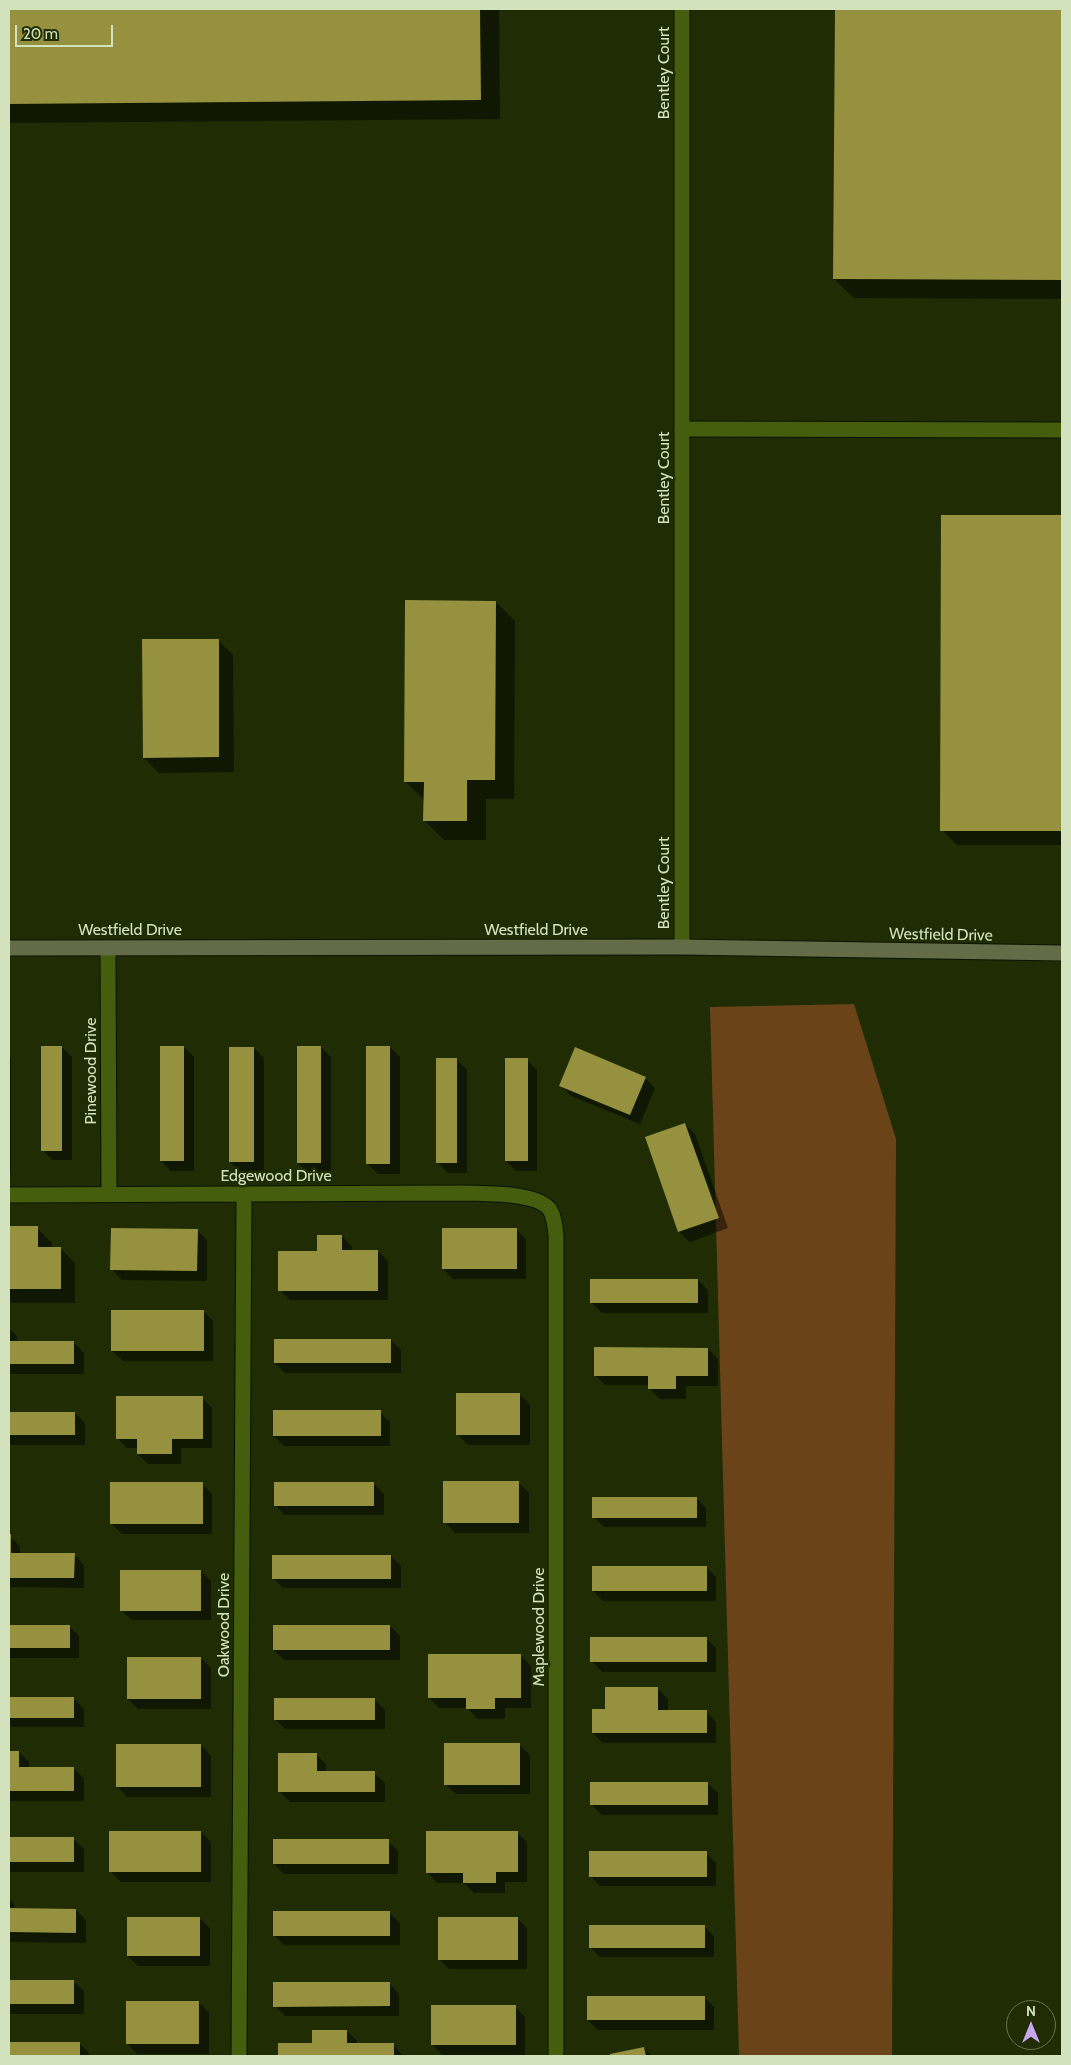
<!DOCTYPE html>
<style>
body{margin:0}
#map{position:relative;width:1071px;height:2065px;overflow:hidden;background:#1f2c04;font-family:Cabin,sans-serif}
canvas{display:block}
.frame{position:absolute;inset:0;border:10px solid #d1e2bc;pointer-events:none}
.north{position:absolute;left:1006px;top:2000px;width:50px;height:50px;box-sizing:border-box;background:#1f2c04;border:1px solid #66754e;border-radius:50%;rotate:0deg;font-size:14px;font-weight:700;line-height:20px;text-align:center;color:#d1e2bc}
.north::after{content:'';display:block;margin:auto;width:18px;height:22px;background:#c9a5ee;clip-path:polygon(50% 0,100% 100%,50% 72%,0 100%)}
.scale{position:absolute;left:15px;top:25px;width:98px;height:22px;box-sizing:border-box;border:2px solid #d1e2bc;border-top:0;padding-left:6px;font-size:15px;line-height:18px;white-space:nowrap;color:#d1e2bc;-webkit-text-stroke:4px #1f2c04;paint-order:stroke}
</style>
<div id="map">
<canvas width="1071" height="2065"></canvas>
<div class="frame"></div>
<div class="north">N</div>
<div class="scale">20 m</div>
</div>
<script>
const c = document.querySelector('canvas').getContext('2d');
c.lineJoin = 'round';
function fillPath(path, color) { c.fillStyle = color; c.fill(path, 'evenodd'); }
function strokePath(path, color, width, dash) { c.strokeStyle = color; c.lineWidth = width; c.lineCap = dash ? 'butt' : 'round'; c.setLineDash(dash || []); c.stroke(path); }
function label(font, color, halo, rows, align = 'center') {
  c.font = font + ' Cabin,sans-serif'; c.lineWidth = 5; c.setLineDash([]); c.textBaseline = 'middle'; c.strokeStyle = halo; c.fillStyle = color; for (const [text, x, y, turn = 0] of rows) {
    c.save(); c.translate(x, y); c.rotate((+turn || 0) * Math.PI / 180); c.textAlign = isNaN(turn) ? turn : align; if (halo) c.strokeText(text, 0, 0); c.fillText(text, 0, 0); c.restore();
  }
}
fillPath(new Path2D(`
 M854 1004 896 1139 892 2056H739L710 1007Z`), '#6a4418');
fillPath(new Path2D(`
 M9 9H499L500 119 9 123Z
 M836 9H1062V299L854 298 834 279Z
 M943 516 1062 517V845H957L942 830Z
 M496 602 515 621 514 799H486V840H444L424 820 425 801 405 781Z
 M218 640 233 655 234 772 159 773 144 758Z
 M62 1047 72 1057V1160H53L42 1150Z
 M184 1047 194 1057V1171H171L161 1161Z
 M321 1047 331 1057V1173H309L298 1163Z
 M390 1047 400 1057V1174H378L368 1164Z
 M254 1048 264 1058V1172H240L230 1162Z
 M9 1056 11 1058V1174H9Z
 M457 1060 467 1070V1173H448L438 1163Z
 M527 1060 537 1070V1171H516L506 1161Z
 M645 1078 655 1088 640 1124 571 1096 561 1086Z
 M685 1124 695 1134 728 1228 690 1242 679 1232 646 1137Z
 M9 1228H37L52 1243V1248H60L75 1263V1303H9Z
 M516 1229 526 1239V1279H453L443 1269Z
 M197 1230 207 1240V1281L122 1280 112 1270Z
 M342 1236 352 1247V1251H378L388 1261V1300H290L280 1290 318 1252Z
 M698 1280 708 1290V1313H602L592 1303Z
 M203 1311 213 1321V1361H123L112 1351Z
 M9 1328 17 1336V1342H73L84 1353V1374H9Z
 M391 1340 401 1350V1373H285L275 1363Z
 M708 1349 718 1359V1386H686V1399H660L650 1389V1385H605L595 1375Z
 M519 1394 530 1404V1445H468L458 1435Z
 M202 1398 212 1408V1448H181V1464H148L138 1454V1448H127L117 1438Z
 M380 1412 390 1422V1446H284L274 1436Z
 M9 1413H75L85 1423V1445H9Z
 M519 1483 529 1493V1533H455L445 1522Z
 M202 1484 212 1494V1534H122L112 1524Z
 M374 1484 384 1494V1515H285L275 1505Z
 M696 1498 706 1508V1527H604L594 1517Z
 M9 1536 20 1546V1554H74L84 1565V1588L9 1587Z
 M391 1556 401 1566V1588H283L273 1578Z
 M706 1567 716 1577V1601H603L593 1591Z
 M201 1571 211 1581V1620H132L121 1610Z
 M9 1626H69L79 1636V1658H9Z
 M390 1626 400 1636V1660H284L274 1650Z
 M706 1638 716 1648V1672H602L592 1661Z
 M521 1656 531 1666V1708H505V1719H478L467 1708H439L429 1698Z
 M201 1658 211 1668V1709H138L128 1699Z
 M658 1689 668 1699V1711H706L716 1722V1743H603L593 1733 607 1710Z
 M9 1698H73L84 1709V1727H9Z
 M374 1699 385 1710V1729H285L275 1719Z
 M519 1744 530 1755V1794H456L445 1784Z
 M201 1745 211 1756V1797H127L117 1786Z
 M9 1752H19L29 1762V1768H73L84 1778V1801H9Z
 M316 1754 326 1764V1773H374L385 1783V1802H290L280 1792Z
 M707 1783 718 1793V1815H602L592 1805Z
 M201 1832 211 1842V1882H121L110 1871Z
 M517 1832 527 1842V1882H505V1893H474L464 1883H437L427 1872Z
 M9 1839H73L84 1849V1872H9Z
 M388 1841 398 1851V1874H284L274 1864Z
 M706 1853 716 1863V1886H600L590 1876Z
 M9 1898 14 1904V1909L76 1910 86 1920V1943L9 1942Z
 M390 1913 400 1923V1945H284L274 1935Z
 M200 1918 210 1928V1966H138L128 1956Z
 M517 1918 527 1928V1969H449L439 1959Z
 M704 1926 714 1936V1957H600L590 1947Z
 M9 1980 73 1981 84 1991V2014H9Z
 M389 1983 399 1994V2016H285L275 2006Z
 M704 1997 714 2007V2030H598L588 2020Z
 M199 2002 209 2013V2054H137L127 2043Z
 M515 2007 525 2017V2055H442L432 2044Z
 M347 2031 357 2041V2044H393L403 2056H280V2044H314Z
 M9 2043H79L89 2053V2056H9Z
 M644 2048 652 2056H611V2055Z`), '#0007');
fillPath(new Path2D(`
 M9 9H480L481 100 9 104Z
 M835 9H1062V280L833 279Z
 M941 515H1062V831H940Z
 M405 600 496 601 495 780H467V821H423L424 782H404Z
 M142 639H219V757L143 758Z
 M41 1046H62V1151H41Z
 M160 1046H184V1161H160Z
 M297 1046H321V1163H297Z
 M366 1046H390V1164H366Z
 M229 1047H254V1162H229Z
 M575 1047 646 1077 630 1115 559 1086Z
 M436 1058H457V1163H436Z
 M505 1058H528V1161H505Z
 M685 1123 719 1218 678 1232 645 1137Z
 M9 1226H38V1247H61V1289H9Z
 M111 1228 198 1229 197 1271 110 1270Z
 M442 1228H517V1269H442Z
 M317 1235H342V1250H378V1291H278V1251H317Z
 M590 1279H698V1303H590Z
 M111 1310H204V1351H111Z
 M274 1339H391V1363H274Z
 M9 1341H74V1364H9Z
 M594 1347 708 1348V1376H676V1389H648V1376H594Z
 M456 1393H520V1435H456Z
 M116 1396H203V1439H172V1454H137V1439H116Z
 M273 1410H381V1436H273Z
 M9 1412H75V1435H9Z
 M443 1481H519V1523H443Z
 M110 1482H203V1524H110Z
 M274 1482H374V1506H274Z
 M592 1497H697V1518H592Z
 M9 1534H11V1553H75L74 1578H9Z
 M272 1555H391V1579H272Z
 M592 1566H707V1591H592Z
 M120 1570H201V1611H120Z
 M9 1625H70V1648H9Z
 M273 1625H390V1650H273Z
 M590 1637H707V1662H590Z
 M428 1654H521V1698H495V1709H466V1698H428Z
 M127 1657H201V1699H127Z
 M605 1687H658V1710H707V1733H592V1709H605Z
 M9 1697H74V1718H9Z
 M274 1698H375V1720H274Z
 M444 1743H520V1785H444Z
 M116 1744H201V1787H116Z
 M9 1751H19V1767H74V1791H9Z
 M278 1753H317V1771H375V1792H278Z
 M590 1782H708V1805H590Z
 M109 1831H201V1872H109Z
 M426 1831H518V1872H496V1883H463V1873H426Z
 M9 1837H74V1862H9Z
 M273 1839H389V1864H273Z
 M589 1851H707V1877H589Z
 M9 1908 76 1909V1933L9 1932Z
 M273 1911H390V1936H273Z
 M127 1917H200V1956H127Z
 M438 1917H518V1960H438Z
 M589 1925H705V1948H589Z
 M9 1980H74V2004H9Z
 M273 1982H390V2006L273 2007Z
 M587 1996H705V2020H587Z
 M126 2001H199V2044H126Z
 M431 2005H516V2045H431Z
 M312 2030H347V2043H394V2056H278V2043H312Z
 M9 2042H80V2056H9Z
 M644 2047 646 2056H610V2054Z`), '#95913e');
const lane = new Path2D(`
 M682 429 1062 430`);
const street = new Path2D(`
 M682 9V947
 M108 948 109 1195
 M9 1195 465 1193C485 1194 538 1192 550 1210 555 1218 555 1227 556 1236V2056
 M239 2056 244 1194`);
const secondary = new Path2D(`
 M9 948 682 947 1062 953`);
strokePath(lane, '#0b1300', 17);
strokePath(street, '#0b1300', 17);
strokePath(secondary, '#0b1300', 17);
strokePath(lane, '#455e0e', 15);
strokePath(street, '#455e0e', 15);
strokePath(secondary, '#636b47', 15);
label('16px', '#d1e2bc', '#1f2c04', [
 ["Bentley Court",664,73,-90],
 ["Bentley Court",664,478,-90],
 ["Bentley Court",664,883,-90],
 ["Westfield Drive",130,930],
 ["Westfield Drive",536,930],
 ["Westfield Drive",941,935,1],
 ["Pinewood Drive",91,1071,-90],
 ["Edgewood Drive",276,1176],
 ["Oakwood Drive",224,1625,-90],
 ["Maplewood Drive",539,1627,-90]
]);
</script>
